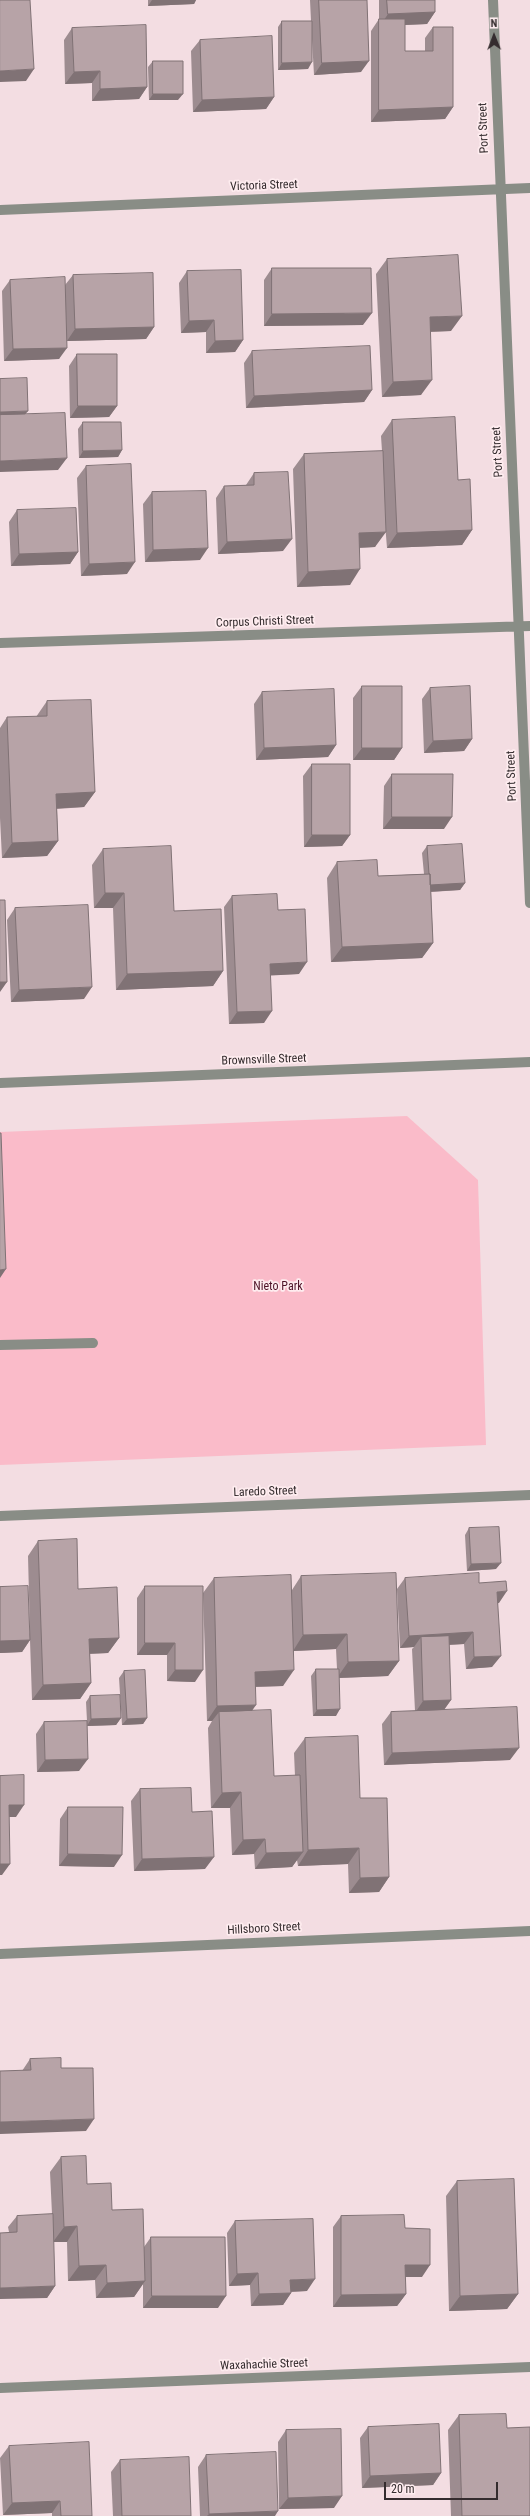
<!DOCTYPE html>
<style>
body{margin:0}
#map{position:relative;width:530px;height:2516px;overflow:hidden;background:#f3dde2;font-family:"Roboto Condensed",sans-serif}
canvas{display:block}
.north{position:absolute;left:474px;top:16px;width:40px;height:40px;-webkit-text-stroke:3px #feecef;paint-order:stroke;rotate:359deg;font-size:11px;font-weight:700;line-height:16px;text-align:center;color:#342c2e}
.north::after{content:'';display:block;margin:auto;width:14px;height:18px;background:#342c2e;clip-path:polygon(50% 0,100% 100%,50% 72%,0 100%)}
.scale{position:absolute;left:384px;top:2482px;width:114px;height:18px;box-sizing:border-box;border:2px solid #342c2e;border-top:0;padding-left:5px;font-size:12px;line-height:14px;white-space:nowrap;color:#342c2e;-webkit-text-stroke:3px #feecef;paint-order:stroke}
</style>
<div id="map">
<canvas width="530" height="2516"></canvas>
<div class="north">N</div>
<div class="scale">20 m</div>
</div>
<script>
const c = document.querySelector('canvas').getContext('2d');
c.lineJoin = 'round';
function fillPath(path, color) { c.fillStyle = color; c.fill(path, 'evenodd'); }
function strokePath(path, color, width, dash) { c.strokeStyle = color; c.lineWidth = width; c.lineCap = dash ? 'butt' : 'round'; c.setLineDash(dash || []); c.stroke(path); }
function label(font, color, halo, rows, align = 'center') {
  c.font = font + ' "Roboto Condensed",sans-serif'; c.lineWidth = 3.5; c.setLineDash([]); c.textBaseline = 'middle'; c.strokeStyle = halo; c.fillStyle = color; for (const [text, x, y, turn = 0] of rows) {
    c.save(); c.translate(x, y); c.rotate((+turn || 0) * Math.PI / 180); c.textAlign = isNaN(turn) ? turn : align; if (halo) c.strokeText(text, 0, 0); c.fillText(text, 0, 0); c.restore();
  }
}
fillPath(new Path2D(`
 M407 1116 478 1180 486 1445 0 1465V1132Z`), '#fabbc9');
strokePath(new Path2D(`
 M493 0 530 903
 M0 210 530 188
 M0 643 530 626
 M0 1083 530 1062
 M0 1345 93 1343
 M0 1516 530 1495
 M0 1954 530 1931
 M0 2388 530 2367`), '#898d86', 10);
fillPath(new Path2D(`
 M148 0H196L194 4 148 6Z
 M310 0H367L361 72 314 75 312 39 308 69 278 70V27L282 21H311Z
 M379 0H435V12L427 24 405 25V51H425V38L433 27 453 107 445 119 371 122V31L379 19Z
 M72 28 147 87 139 99 92 101V83L65 84 64 40Z
 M200 40 274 97 266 109 193 112 191 51Z
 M153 61 178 100H149L148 67Z
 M387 259 451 331 430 332 421 395 382 397 376 274Z
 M272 268 363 325 264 326V280Z
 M187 271 243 340 235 352 206 353V332L181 333 179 283Z
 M73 275 154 327 146 339 67 341 59 359 4 361 2 291 10 280 65 285Z
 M252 351 372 390 364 402 246 408 244 363Z
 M77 354 117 406 109 417 70 418 69 366Z
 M392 420 458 480 472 530 462 545 387 548 385 523 375 547 360 548 350 585 297 587 293 469 304 454 382 451 381 436Z
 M83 422 122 450 118 457 79 458 78 429Z
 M86 466 127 574 81 576 77 478Z
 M254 473 283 551 218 554 216 498 224 486 246 485Z
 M152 492 200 560 145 562 143 504Z
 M17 510 78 552 70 564 11 566 9 522Z
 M362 686 402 748 394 760H353V698Z
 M430 688 472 739 464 751 424 753 422 699Z
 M262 692 336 745 328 757 256 760 254 704Z
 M47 701 95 792 84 807 57 809 58 841 47 856 2 858 0 818V728L7 717H36Z
 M312 764 350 835 342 846 304 847 303 776Z
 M392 774 444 829H383L384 786Z
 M427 846 465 883 460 890 431 892 433 943 422 958 331 962 327 878 337 862 378 876 424 874 422 853Z
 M103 849 174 911 223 971 213 986 116 990 113 908H94L92 865Z
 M232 896 278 910 299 974 271 975 264 1023 229 1024 224 907Z
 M15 908 84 999 11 1002 7 920Z
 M469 1528 496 1569 467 1571 465 1535Z
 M38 1541 119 1638 108 1653 90 1654 91 1683 80 1699 32 1700 30 1640 22 1652 0 1653V1587L30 1634 28 1556Z
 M301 1576 399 1661 388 1676 339 1678 336 1716H313L311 1676 316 1669H337L336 1649 294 1651 283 1686 255 1687 252 1711 274 1776H295L294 1753 305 1738 360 1798 389 1877 379 1892 349 1893 348 1864 298 1866 297 1860 292 1867 255 1869 254 1854 232 1855 230 1808H211L208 1728 212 1721H207L203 1593 214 1578 292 1590Z
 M405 1578 479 1583 499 1603H498L492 1667 466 1669 464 1644 449 1645 451 1700 444 1710 510 1760 384 1765 382 1724 391 1712 415 1711 412 1649 414 1647 400 1648 397 1589Z
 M145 1586 195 1682 167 1681V1655H137V1598Z
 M124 1671 147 1718 143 1724 122 1725 119 1678Z
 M90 1696 121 1718 116 1725 87 1726 79 1771 37 1772 36 1734 44 1722 87 1721 86 1702Z
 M140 1789 192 1812 205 1869 134 1871 131 1801Z
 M68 1807 114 1867 59 1866 60 1819Z
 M30 2059 61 2068 86 2131 22 2071Z
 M61 2157 112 2210 144 2247 151 2237 218 2308H143V2284L134 2297 96 2298 95 2280 68 2281 67 2242H53L55 2286 47 2298 9 2232 8 2227 17 2216 52 2214 50 2172Z
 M457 2181 518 2294 507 2309 449 2311 446 2196Z
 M341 2216 405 2228 422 2277H405L406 2294 397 2306 333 2307V2227Z
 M235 2221 307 2291 291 2292V2293L283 2305 251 2306 250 2285 229 2286 227 2233Z
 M459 2415 507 2428 530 2516H451L448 2430Z
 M368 2427 441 2473 433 2485 362 2488 360 2438Z
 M286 2430 334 2508 279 2509 278 2442Z
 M9 2446 92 2516H52V2513L3 2515 0 2458Z
 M206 2455 275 2516H200L198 2467Z
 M120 2460 191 2516H113L111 2472Z`), '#9d8c90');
fillPath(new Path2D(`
 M152 0H196L194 4 148 6Z
 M435 12 427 24 380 26 388 14Z
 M369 61 361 72 314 75 322 63Z
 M312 62 308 69 278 70 282 63Z
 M34 69 26 81 0 82V71Z
 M100 71 92 83 65 84 74 72Z
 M147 87 139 99 92 101 100 89Z
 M153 94H183L178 100H149Z
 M274 97 266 109 193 112 202 100Z
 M453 107 445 119 371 122 379 110Z
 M372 313 363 325 264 326 272 314Z
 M462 316 451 331 419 332 430 317Z
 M214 320 206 332 181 333 189 321Z
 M154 327 146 339 67 341 75 329Z
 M243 340 235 352 206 353 215 341Z
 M67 348 59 359 4 361 13 349Z
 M432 380 421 395 382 397 393 382Z
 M372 390 364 402 246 408 254 396Z
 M78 406H117L109 417 70 418Z
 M28 411 23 417 0 418V412Z
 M122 450 118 457 79 458 83 451Z
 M67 458 58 470 0 472V461Z
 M472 530 462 545 387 548 397 533Z
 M386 532 375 547 349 548 359 533Z
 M292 539 283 551 218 554 227 542Z
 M208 548 200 560 145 562 153 550Z
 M78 552 70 564 11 566 19 554Z
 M135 562 127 574 81 576 89 564Z
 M360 569 350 585 297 587 308 572Z
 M472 739 464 751 424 753 433 741Z
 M336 745 328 757 256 760 264 748Z
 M362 748H402L394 760H353Z
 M95 792 84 807 45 809 56 794Z
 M392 817H452L444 829H383Z
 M312 835H350L342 846 304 847Z
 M58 841 47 856 2 858 12 843Z
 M465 883 460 890 425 892 429 885Z
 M105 893H124L113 908H94Z
 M433 943 422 958 331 962 342 947Z
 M307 962 299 974 262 976 270 964Z
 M223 971 213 986 116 990 127 974Z
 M0 982H7L0 992Z
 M92 987 84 999 11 1002 19 990Z
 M272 1011 264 1023 229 1024 237 1012Z
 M6 1269 0 1278V1270Z
 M501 1563 496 1569 467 1571 471 1564Z
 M507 1591 499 1603 489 1604 497 1592Z
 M473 1632 464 1644 421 1646V1637L414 1647 400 1648 409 1636Z
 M347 1634 336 1649 293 1651 303 1635Z
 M119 1638 108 1653 78 1654 89 1639Z
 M30 1640 22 1652 0 1653V1641Z
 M145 1643H175L167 1655H137Z
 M501 1656 492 1667 466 1669 474 1657Z
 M399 1661 388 1676 337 1678 348 1662Z
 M175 1670H203L195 1682 167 1681Z
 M294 1670 283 1686 244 1687 255 1672Z
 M91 1683 80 1699 32 1700 43 1685Z
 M451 1700 443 1711 415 1713 423 1701Z
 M256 1705 245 1721 219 1712 212 1721H207L217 1706Z
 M340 1709 336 1716H313L317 1710Z
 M121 1718 116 1725 87 1726 91 1719Z
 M147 1718 143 1724 122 1725 127 1719Z
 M519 1748 510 1760 384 1765 392 1753Z
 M88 1759 79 1771 37 1772 45 1760Z
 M241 1792 230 1808H211L222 1793Z
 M9 1805H24L16 1817H1Z
 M265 1839 254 1854 232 1855 243 1840Z
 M359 1848 348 1864 298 1866 308 1850Z
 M303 1852 292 1867 255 1869 266 1853Z
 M68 1854 122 1855 114 1867 59 1866Z
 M214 1857 205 1869 134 1871 142 1859Z
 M0 1864H10L2 1875H0Z
 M389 1877 379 1892 349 1893 360 1878Z
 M94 2119 86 2131 0 2134V2122Z
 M77 2226 67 2242H53L64 2227Z
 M106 2265 95 2280 68 2281 79 2266Z
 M405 2265H430L422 2277H397Z
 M258 2273 250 2285 229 2286 237 2274Z
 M315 2279 307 2291 282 2292 290 2280Z
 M145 2281 134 2297 96 2298 107 2283Z
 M55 2286 47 2298 0 2299V2288Z
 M291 2293 283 2305 251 2306 259 2294Z
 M406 2294 397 2306 333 2307 341 2295Z
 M518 2294 507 2309 449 2311 460 2296Z
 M152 2296H226L218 2308H143Z
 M441 2473 433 2485 362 2488 370 2476Z
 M342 2496 334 2508 279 2509 288 2498Z
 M60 2501 52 2513 3 2515 12 2503Z
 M278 2511 275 2516H207L209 2514Z`), '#807275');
const building = new Path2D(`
 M0 0H30L34 69 0 71Z
 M319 0H367L369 61 322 63Z
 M387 0H435V12L388 14Z
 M379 19H405V51H433V27H453V107L379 110Z
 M282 21H312V62L282 63Z
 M146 25 147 87 100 89V71L74 72 72 28Z
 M272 36 274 97 202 100 200 40Z
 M153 61H183V94H153Z
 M458 255 462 316 430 317 432 380 393 382 387 259Z
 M272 268H371L372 313 272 314Z
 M241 270 243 340 215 341 214 320 189 321 187 271Z
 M153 273 154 327 75 329 73 275Z
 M65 277 67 348 13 349 10 280Z
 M370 346 372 390 254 396 252 351Z
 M77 354H117V406H78Z
 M27 378 28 411 0 412V379Z
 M65 413 67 458 0 461V415Z
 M455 417 458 480 470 479 472 530 397 533 392 420Z
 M83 422H121L122 450 83 451Z
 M383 451 386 532 359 533 360 569 308 572 304 454Z
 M131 464 135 562 89 564 86 466Z
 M288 472 292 539 227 542 224 486 254 485V473Z
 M206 491 208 548 153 550 152 492Z
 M76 508 78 552 19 554 17 510Z
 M362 686H402V748H362Z
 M470 686 472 739 433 741 430 688Z
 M334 689 336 745 264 748 262 692Z
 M91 700 95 792 56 794 58 841 12 843 7 717 47 716V701Z
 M312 764H350V835H312Z
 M392 774H453L452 817H392Z
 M462 844 465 883 430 885V874H429L427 846Z
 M171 846 174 911 221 909 223 971 127 974 124 893H105L103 849Z
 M377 860 378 876 430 874 433 943 342 947 337 862Z
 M277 894 278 910 305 909 307 962 270 964 272 1011 237 1012 232 896Z
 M0 900H5L7 982H0Z
 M88 905 92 987 19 990 15 908Z
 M0 1133H1L6 1269 0 1270Z
 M499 1527 501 1563 471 1564 469 1528Z
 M77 1539 78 1589 117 1587 119 1638 89 1639 91 1683 43 1685 38 1541Z
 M396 1573 399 1661 348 1662 347 1634 303 1635 301 1576Z
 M479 1573V1583L506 1581 507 1591 497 1592 501 1656 474 1657 473 1632 409 1636 405 1578Z
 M291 1575 294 1670 255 1672 256 1705 217 1706 214 1578Z
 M28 1586 30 1640 0 1641V1587Z
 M145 1586H203V1670H175V1643H145Z
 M449 1636 451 1700 423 1701 421 1637Z
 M316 1669H339L340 1709 317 1710Z
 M145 1670 147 1718 127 1719 124 1671Z
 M120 1695 121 1718 91 1719 90 1696Z
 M517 1707 519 1748 392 1753 391 1712Z
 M271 1710 274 1776 300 1775 303 1852 266 1853 265 1839 243 1840 241 1792 222 1793 219 1712Z
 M87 1721 88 1759 45 1760 44 1722Z
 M358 1736 360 1798H387L389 1877 360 1878 359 1848 308 1850 305 1738Z
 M24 1775V1805H9L10 1864H0V1776Z
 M191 1788 192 1812 212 1811 214 1857 142 1859 140 1789Z
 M68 1807H123L122 1855 68 1854Z
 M61 2058V2068H93L94 2119 0 2122V2071L31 2070 30 2059Z
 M86 2156 87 2184 111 2183 112 2210 143 2209 145 2281 107 2283 106 2265 79 2266 77 2226 64 2227 61 2157Z
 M514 2179 518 2294 460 2296 457 2181Z
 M53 2214 55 2286 0 2288V2233L17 2232V2216Z
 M404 2215 405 2228 430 2229V2265H405L406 2294 341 2295V2216Z
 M313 2219 315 2279 290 2280 291 2293 259 2294 258 2273 237 2274 235 2221Z
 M151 2237H225L226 2296H152Z
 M506 2414 507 2428 530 2427V2516H462L459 2415Z
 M439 2424 441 2473 370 2476 368 2427Z
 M341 2429 342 2496 288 2498 286 2430Z
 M89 2442 92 2516H61L60 2501 12 2503 9 2446Z
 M276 2452 278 2511 209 2514 206 2455Z
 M189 2457 191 2516H122L120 2460Z`);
fillPath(building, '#b7a3a7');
strokePath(building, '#807275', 1);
label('12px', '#342c2e', '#feecef', [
 ["Port Street",484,128,-92],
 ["Victoria Street",264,186,-2],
 ["Port Street",498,452,-93],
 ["Corpus Christi Street",265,622,-2],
 ["Port Street",512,776,-92],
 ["Brownsville Street",264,1060,-2],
 ["Laredo Street",265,1492,-2],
 ["Hillsboro Street",264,1929,-3],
 ["Waxahachie Street",264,2365,-2]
]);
label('12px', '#4d1126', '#feecef', [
 ["Nieto Park",278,1287]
]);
</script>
